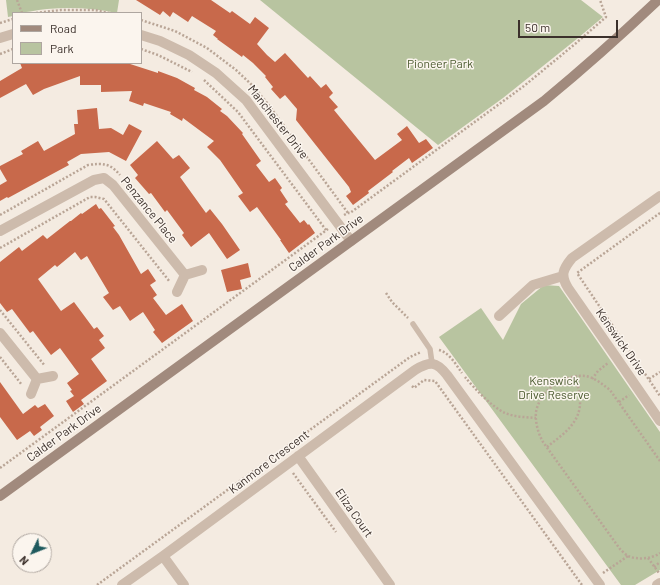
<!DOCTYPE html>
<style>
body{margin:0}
#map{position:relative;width:660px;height:585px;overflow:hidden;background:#f4ebe1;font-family:Barlow,sans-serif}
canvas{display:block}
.legend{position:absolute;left:12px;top:12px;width:130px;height:52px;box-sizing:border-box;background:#fbf5ee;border:1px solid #aea6a0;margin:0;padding:5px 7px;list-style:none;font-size:12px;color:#3b302b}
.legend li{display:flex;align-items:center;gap:8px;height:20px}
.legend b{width:20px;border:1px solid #aea6a0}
.north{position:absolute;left:12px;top:533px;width:40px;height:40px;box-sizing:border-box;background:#fbf5ee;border:1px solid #aea6a0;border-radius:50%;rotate:227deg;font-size:11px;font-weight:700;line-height:16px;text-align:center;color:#3b302b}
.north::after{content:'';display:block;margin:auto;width:14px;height:18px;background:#1f5a5e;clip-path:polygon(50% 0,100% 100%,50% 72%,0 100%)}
.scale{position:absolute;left:518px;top:20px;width:100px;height:18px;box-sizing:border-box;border:2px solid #3b302b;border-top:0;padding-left:5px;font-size:12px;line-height:14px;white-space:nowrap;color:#3b302b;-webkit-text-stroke:3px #fbf5ee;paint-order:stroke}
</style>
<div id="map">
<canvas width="660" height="585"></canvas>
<ul class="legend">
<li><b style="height:5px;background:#a18a7d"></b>Road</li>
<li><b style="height:11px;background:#b8c4a0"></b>Park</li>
</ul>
<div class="north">N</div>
<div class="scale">50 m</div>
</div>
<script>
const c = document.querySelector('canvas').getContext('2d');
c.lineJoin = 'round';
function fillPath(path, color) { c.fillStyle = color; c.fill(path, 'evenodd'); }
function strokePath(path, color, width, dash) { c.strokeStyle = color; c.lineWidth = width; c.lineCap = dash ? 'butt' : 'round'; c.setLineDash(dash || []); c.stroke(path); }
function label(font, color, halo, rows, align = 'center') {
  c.font = font + ' Barlow,sans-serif'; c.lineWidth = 3; c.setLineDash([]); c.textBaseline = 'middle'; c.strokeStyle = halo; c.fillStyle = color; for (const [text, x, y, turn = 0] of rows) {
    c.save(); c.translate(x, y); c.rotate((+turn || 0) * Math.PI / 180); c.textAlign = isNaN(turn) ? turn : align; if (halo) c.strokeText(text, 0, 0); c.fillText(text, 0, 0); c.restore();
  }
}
fillPath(new Path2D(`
 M6 0H119L117 13C93 8 71 7 47 9 36 10 25 13 13 13V16L8 17Z
 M260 0H581L603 17 578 38 503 98 438 145Z
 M544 285 559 286 660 432V570L635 585H621L439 337 481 308 503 340 521 304Z`), '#b8c4a0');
fillPath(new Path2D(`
 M136 0H211L230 13 232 11 250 24 255 17 269 28 257 44 267 55 275 62 285 53 308 78 310 76 321 88 326 84 333 93 329 97 338 107 334 110 375 160 402 140 397 134 407 126 419 143 426 139 433 148 412 163 409 158 392 171 393 172 368 191 369 193 353 205 346 196 351 192 349 187 296 120 297 109 285 95 280 99 271 89 273 87 265 77 266 76 253 63 243 55 242 57 217 39H218L213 35 216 31 192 16 188 22 173 12 170 17 163 11 160 15Z
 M20 63H127L158 73V71L177 78 195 88 194 90 207 97 222 109 220 111 227 116 243 133 242 134 261 161 256 165 269 182 275 178 282 188 280 190 288 202 285 204 300 223 304 220 308 225 309 224 315 233 289 253 280 240H281L257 207 250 212 238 196 243 193 220 160 207 147 214 141 183 118 182 121 170 114 171 112 144 103 143 106 129 101 132 91 101 92V85H80V76L44 89 33 95 26 84 0 98V81L22 68Z
 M97 108 99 129 111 128 123 135 129 124 142 131 126 161 109 152 81 154 67 162 69 165 56 172 8 198 7 197 0 201V185L7 181 0 169V166L23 154 21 151 38 141 44 151 75 134 74 124H78L77 110Z
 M157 141 173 159 179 155 190 168 180 177 206 213 210 209 222 224 240 250 227 259 209 233 191 247 182 235 184 233 167 210 165 212 151 193 149 194 135 178 138 175 130 165Z
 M96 204 99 209 101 208 115 226 113 227 119 235 141 274 148 269 156 281 150 285 157 295 153 298 166 315 182 304 193 321 162 343 153 332 155 330 143 312 130 321 120 306 113 310 103 297 109 293 87 256 81 260 75 252 57 267 55 265 38 279 61 311 74 302 94 329 97 327 104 336 99 340 105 348 91 359 107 381 81 400 84 404 73 412 66 401 74 396 70 391 72 390 67 383 79 374 60 348 51 355 33 331 30 333 12 309 7 312 0 303V262L19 247 22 251 43 235 47 239 70 221H71L81 213 82 214Z
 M248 263 251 277 240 280 242 289 227 292 221 270Z
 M0 382 23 414 35 405 38 408 45 404 54 416 40 427 42 430 34 436 30 431 17 440 0 417Z`), '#c8694b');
strokePath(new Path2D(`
 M17 0 22 13
 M36 13 61 10H95L109 13
 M141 20 175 31 207 48 236 70 253 86 268 104 348 213
 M0 23 13 19
 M141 49 158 55 192 72
 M0 54 13 49
 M204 80 238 112 326 230
 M660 213 577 273 660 396
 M0 215 88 165C103 163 110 163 120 175
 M344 215 348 213H350L524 86 575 44 606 17 600 0
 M0 248 90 197H95L104 199 170 282
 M386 293 392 302 408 318
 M0 310 45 366
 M439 350C450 353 456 365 462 373
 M0 357 22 385
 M465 377C474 388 492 407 505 413 514 417 526 417 536 418
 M592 379 598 371 608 363
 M649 379 660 372
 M412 386 414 388 424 380 435 381 582 585
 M619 402 629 395
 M547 447C562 435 581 423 580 401 580 393 577 384 576 376
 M660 461 610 390C602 384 594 377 585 376 563 374 540 390 536 412 535 422 538 433 543 442L620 549C622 551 625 554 628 556 637 560 652 559 660 553
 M0 468 328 229
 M293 473 336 532
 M648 558 659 573
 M654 567 660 562
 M603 573 628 556
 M97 585 410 357 421 352`), '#b9a596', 2.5, [2, 2]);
strokePath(new Path2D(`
 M413 324 430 349 432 363`), '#cdbbac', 5.5);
strokePath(new Path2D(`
 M141 35 160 41 189 55 216 73 246 100 351 241
 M0 38 13 34
 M660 196 572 258C563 269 560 275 568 288L616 357 660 421
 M0 231 94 180 104 178 113 185 185 275
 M177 292 185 275 202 270
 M499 316 533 285 563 276
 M0 333 37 379
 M31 394 37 379 53 376
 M298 456 390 585
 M163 556 184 585
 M122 585 163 556 415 370C430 361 436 361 447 375L600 585
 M657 585 660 583`), '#cdbbac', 10);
strokePath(new Path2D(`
 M0 496 544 101C584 68 621 35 658 0`), '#a18a7d', 10);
label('12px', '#4a5a2e', '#fbf5ee', [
 ["Pioneer Park",440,64],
 ["Kenswick",554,381],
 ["Drive Reserve",554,395]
]);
label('12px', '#3b302b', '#fbf5ee', [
 ["Manchester Drive",278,122,52],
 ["Penzance Place",149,210,51],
 ["Calder Park Drive",326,243,-36],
 ["Kenswick Drive",621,342,55],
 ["Calder Park Drive",64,433,-36],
 ["Kanmore Crescent",269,462,-37],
 ["Eliza Court",354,513,55]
]);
</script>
